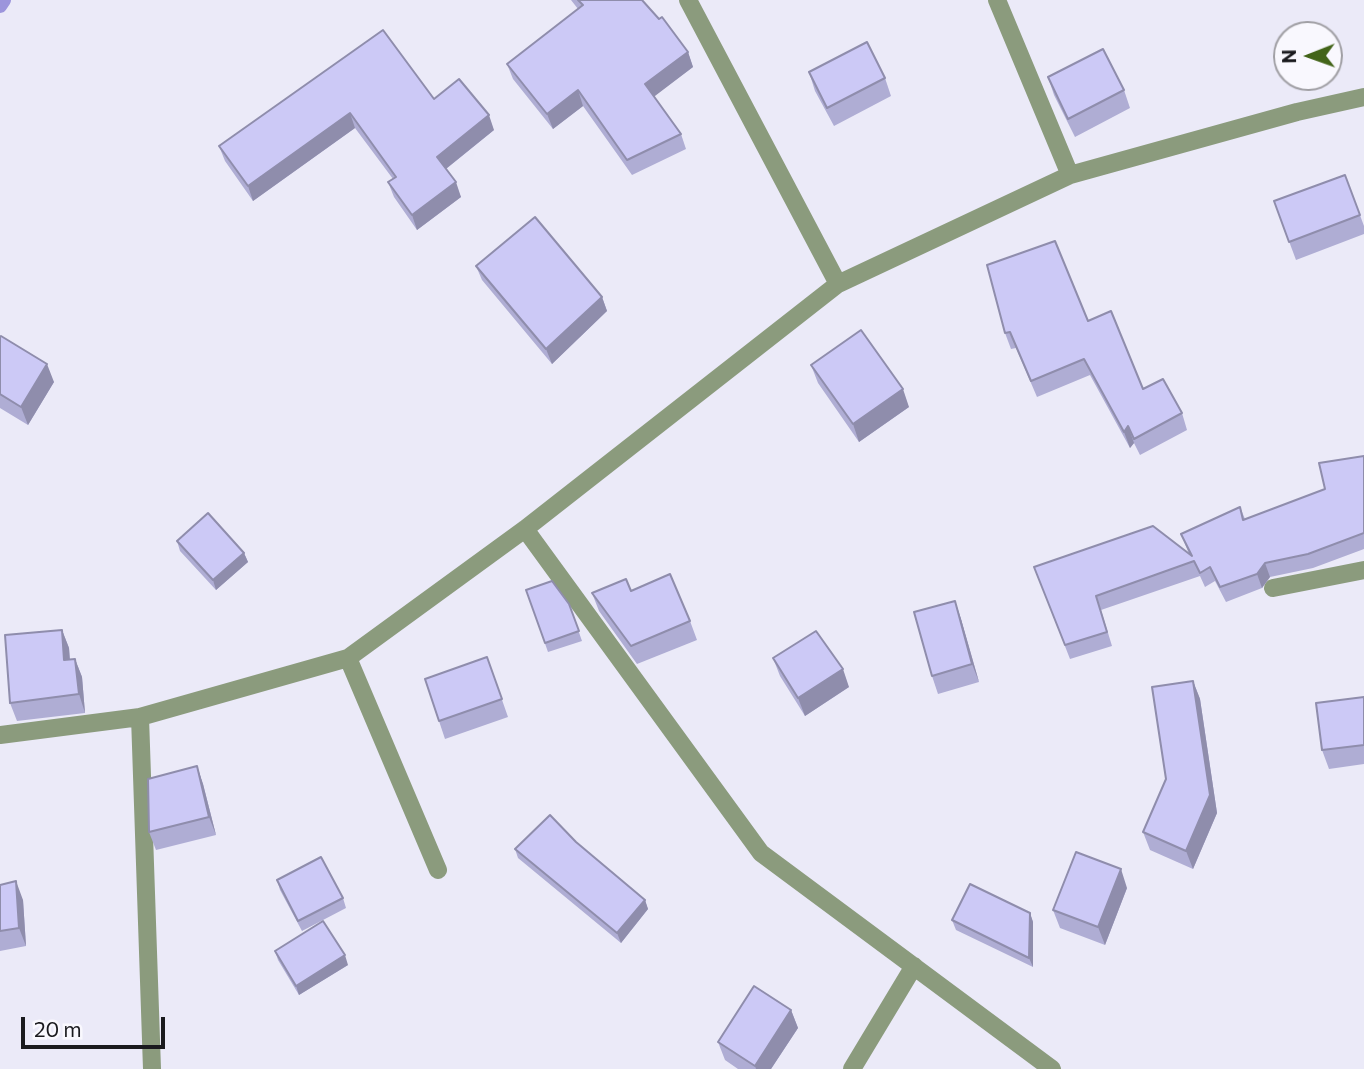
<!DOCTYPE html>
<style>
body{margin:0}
#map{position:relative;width:1364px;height:1069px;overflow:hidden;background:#ebeaf8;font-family:Commissioner,sans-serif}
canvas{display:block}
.north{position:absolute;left:1273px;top:21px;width:70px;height:70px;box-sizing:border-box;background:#f9f8fe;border:2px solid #a09fa4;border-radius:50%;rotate:269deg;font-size:19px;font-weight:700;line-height:28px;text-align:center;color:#1a1a1e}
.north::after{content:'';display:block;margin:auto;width:24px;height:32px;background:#436419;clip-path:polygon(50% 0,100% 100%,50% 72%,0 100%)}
.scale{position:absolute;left:21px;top:1017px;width:144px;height:32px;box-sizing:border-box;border:4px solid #1a1a1e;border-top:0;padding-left:9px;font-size:21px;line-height:24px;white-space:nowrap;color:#1a1a1e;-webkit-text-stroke:5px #f9f8fe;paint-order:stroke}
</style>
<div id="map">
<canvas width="1364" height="1069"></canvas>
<div class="north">N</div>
<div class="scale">20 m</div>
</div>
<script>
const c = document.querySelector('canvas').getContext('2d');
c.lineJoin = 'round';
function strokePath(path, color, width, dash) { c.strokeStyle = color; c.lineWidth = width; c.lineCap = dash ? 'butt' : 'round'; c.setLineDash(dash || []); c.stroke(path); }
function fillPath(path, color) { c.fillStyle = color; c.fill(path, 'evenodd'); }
strokePath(new Path2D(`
 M0 6 4 0`), '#9c95dc', 14);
strokePath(new Path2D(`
 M688 0 838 284
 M997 0 1070 175
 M525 529 761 853 1052 1069
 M1273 588 1364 570
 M348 658 438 870
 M140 717 152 1069
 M0 735 140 717 348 658 525 529 838 284 1070 175 1297 112 1364 97
 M852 1069 914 966`), '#8b9b7d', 18);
fillPath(new Path2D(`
 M571 0H642L688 52 693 67 654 96 681 134 686 149 632 175 583 106 553 129 513 79 507 64 578 9Z
 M383 30 434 99 494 130 446 169 461 197 417 230 394 197 388 182 393 179 355 128 253 201 225 161 219 146Z
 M809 72 885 78 891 96 834 126 815 91Z
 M1048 77 1124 90 1130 108 1075 137 1054 95Z
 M1345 175 1364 226V234L1296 260 1274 201Z
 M987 265 1088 321 1143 389 1182 413 1187 430 1140 455 1134 443 1130 448 1090 375 1037 397 1016 348 1011 349 1005 333Z
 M476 266 602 297 607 311 552 364 482 280Z
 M0 337 54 382 28 425 0 408Z
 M811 365 909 407 859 442 818 383Z
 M1364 456V549L1313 568 1270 577 1262 588 1226 602 1215 581 1205 587 1200 576 1101 610 1112 646 1070 659 1034 567 1189 554 1181 534 1240 507 1245 519 1325 489Z
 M177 541 244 553 248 562 216 590 180 551Z
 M526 590 569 604 582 641 548 652Z
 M631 591 690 621 697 640 637 664 599 611 592 593Z
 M955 601 961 619 979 682 938 694 932 676Z
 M62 630 69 648 70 660 75 659 82 677 85 713 17 721 10 703Z
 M487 657 508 717 445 739 425 679Z
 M773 658 849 687 805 716 780 676Z
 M1193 681 1200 699 1217 813 1193 869 1150 850 1143 832 1166 779Z
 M1364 697V764L1329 769 1322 750Z
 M197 766 203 784 216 835 156 850 149 832Z
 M576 842 645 900 648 909 621 943 518 858 515 849Z
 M277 880 343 898 346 908 302 931 280 890Z
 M0 885 23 900 26 946 0 951Z
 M1127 888 1105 945 1060 928 1053 910Z
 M1030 913 1033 922V967L956 930 952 920Z
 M275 951 348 965 299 995 278 960Z
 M791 1010 798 1028 771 1069H738L725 1060 718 1042Z`), '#afadd4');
fillPath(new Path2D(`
 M688 52 693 67 651 99 645 84Z
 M578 90 583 106 553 129 547 114Z
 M350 113 355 128 253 201 248 186Z
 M489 115 494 130 442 172 437 157Z
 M456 182 461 197 417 230 412 215Z
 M602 297 607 311 552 364 546 349Z
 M47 364 54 382 28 425 21 407Z
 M903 389 909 407 859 442 853 424Z
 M1128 426 1134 443 1130 448 1124 432Z
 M244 553 248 562 216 590 213 580Z
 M1265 563 1270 577 1262 588 1257 574Z
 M955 601 961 619 979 682 972 664Z
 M62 630 69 648 71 678 64 660Z
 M75 659 82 677 85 713 79 694Z
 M843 669 849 687 805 716 798 698Z
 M1193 681 1200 699 1217 813 1193 869 1186 851Z
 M197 766 203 784 216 835 209 817Z
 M1121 869 1127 888 1105 945 1098 927Z
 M16 881 23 900 26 946 19 928Z
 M645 900 648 909 621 943 617 933Z
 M1030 913 1033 922V967L1029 958Z
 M345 955 348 965 299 995 296 986Z
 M791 1010 798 1028 771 1069H756L755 1066Z`), '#8f8dac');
const building = new Path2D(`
 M578 0H642L659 19 662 17 688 52 645 84 681 134 627 160 578 90 547 114 507 64 583 5Z
 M383 30 434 99 459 79 489 115 437 157 456 182 412 215 388 182 396 177 350 113 248 186 219 146Z
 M867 42 885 78 827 108 809 72Z
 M1103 49 1124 90 1068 119 1048 77Z
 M1345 175 1360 215 1289 242 1274 201Z
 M535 217 602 297 546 349 476 266Z
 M1055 241 1088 321 1111 311 1143 389 1163 379 1182 413 1134 439 1128 426 1124 432 1084 359 1031 381 1010 332 1005 333 987 265Z
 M861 330 903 389 853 424 811 365Z
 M1 336 47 364 21 407 0 394V337Z
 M1364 456V533L1308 554 1265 563 1257 574 1220 587 1210 567 1200 573 1194 561 1096 596 1107 632 1065 645 1034 567 1153 526 1192 556 1181 534 1240 507 1243 520 1325 489 1319 463Z
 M208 513 244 553 213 580 177 541Z
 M670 574 690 621 631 646 592 593 626 579 631 591Z
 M552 581 569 604 579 631 545 643 526 590Z
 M955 601 972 664 932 676 914 612Z
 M62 630 64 660 75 659 79 694 10 703 5 635Z
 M816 631 843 669 798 698 773 658Z
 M487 657 502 699 439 721 425 679Z
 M1193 681 1210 795 1186 851 1143 832 1166 779 1152 687Z
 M1364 697V745L1322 750 1316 703Z
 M197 766 209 817 149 832 148 779Z
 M550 815 576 842 645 900 617 933 515 849Z
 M1076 852 1121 869 1098 927 1053 910Z
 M321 857 343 898 298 921 277 880Z
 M16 881 19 928 0 931V885Z
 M970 884 1030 913 1029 958 952 920Z
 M323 921 345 955 296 986 275 951Z
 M754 986 791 1010 755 1066 718 1042Z`);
fillPath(building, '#ccc9f6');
strokePath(building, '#8f8dac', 2);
</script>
